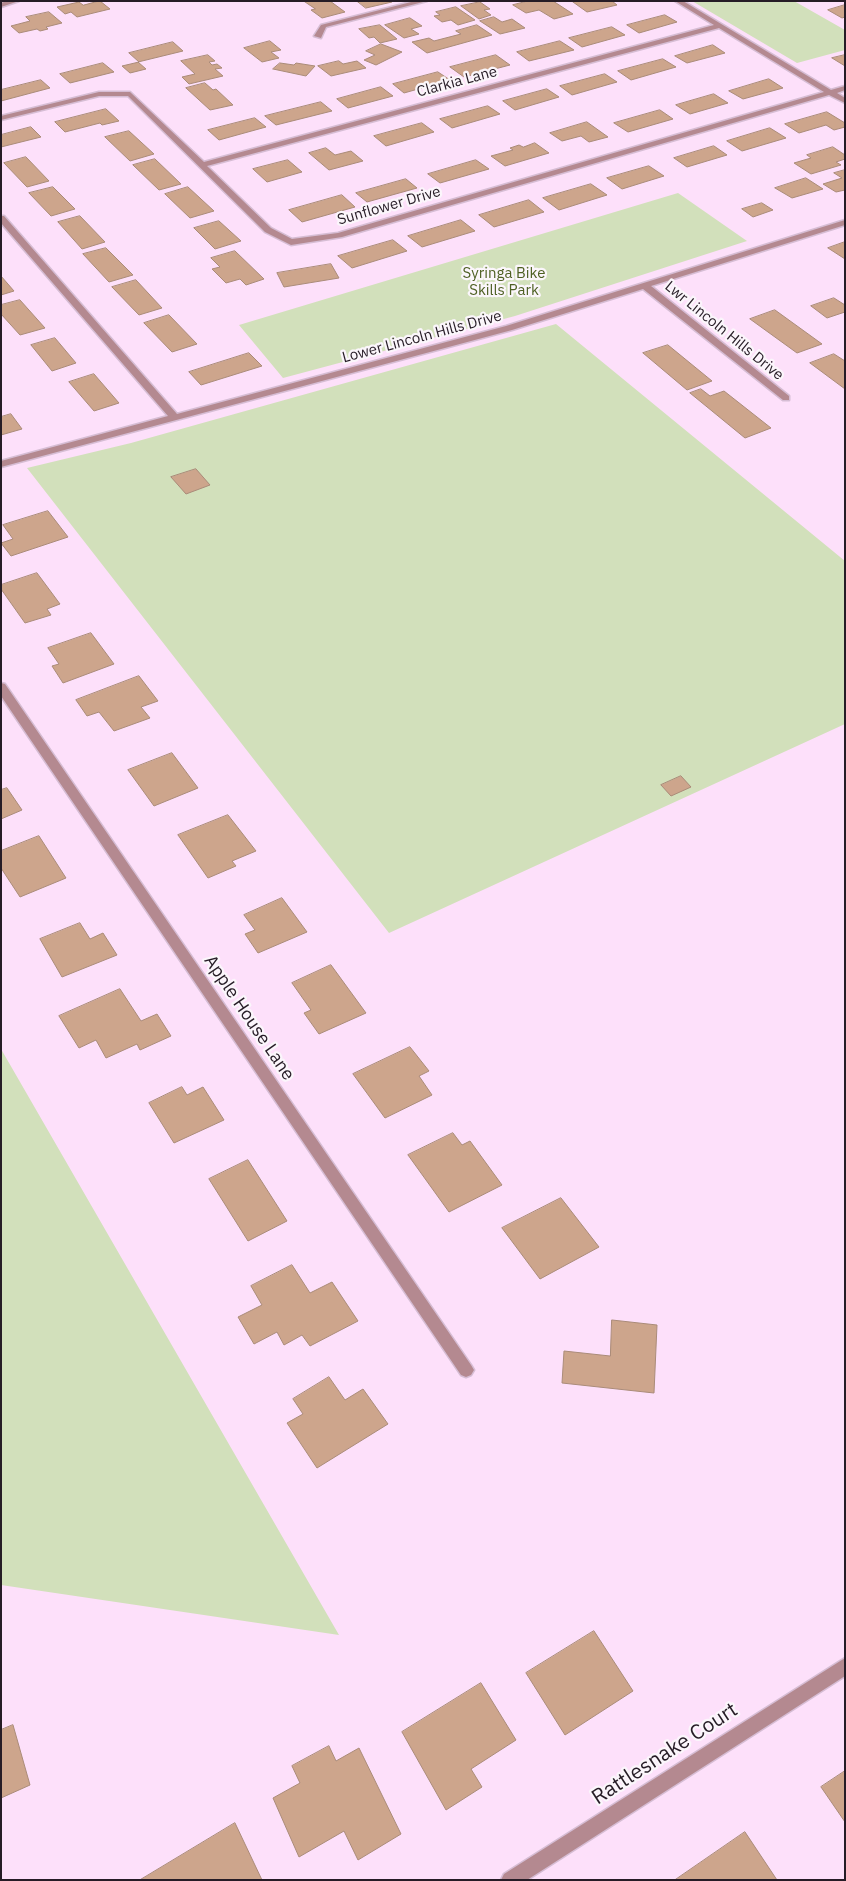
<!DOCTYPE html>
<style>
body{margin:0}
#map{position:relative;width:846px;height:1881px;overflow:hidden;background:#fde0fa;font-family:"IBM Plex Sans",sans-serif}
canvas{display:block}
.frame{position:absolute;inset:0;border:2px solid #261c26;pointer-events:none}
</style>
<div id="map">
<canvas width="846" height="1881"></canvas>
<div class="frame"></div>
</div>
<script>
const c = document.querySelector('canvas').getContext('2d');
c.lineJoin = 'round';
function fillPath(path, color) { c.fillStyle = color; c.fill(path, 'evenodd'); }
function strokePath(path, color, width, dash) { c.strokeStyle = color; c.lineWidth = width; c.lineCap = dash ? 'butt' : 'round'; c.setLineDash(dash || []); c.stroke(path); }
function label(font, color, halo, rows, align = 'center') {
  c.font = font + ' "IBM Plex Sans",sans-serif'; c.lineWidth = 4.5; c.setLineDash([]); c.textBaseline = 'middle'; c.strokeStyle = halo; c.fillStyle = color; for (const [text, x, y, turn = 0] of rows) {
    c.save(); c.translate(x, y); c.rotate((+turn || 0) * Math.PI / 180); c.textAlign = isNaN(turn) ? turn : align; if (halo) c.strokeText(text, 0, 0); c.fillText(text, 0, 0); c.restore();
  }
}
fillPath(new Path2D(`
 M692 1H794L845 30V50L797 63Z
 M678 193 747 241 515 316 283 378 239 325Z
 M556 324 845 561V724L389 933 27 468 131 443Z
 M1 1049 339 1635 1 1585Z`), '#d2e0bb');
const building = new Path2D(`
 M100 1 110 9 77 17 71 12 65 14 57 7 79 2 83 5Z
 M304 1H330L345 12 322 18 311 10 315 9Z
 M357 1H391L392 2 366 8Z
 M528 1H553L573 14 554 19 539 10 526 13 513 5Z
 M578 1H612L617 5 587 12 573 2Z
 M480 2 490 9 484 10 491 15 479 19 461 6Z
 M845 5V17L842 18 828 10Z
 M456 7 475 20 458 25 451 20 442 22 434 16 440 15 436 12Z
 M49 12 62 23 46 27 48 29 40 31 37 29 19 33 11 26 30 21 26 17Z
 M665 15 677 22 639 33 627 25Z
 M494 17 502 22 512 19 525 28 500 34 480 21Z
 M410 18 422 26 411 29 419 34 404 38 385 25Z
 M380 25 397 39 380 43 374 37 369 38 359 29Z
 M477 25 492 35 427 53 412 42 429 38 434 41 461 34 456 31Z
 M612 27 625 35 582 47 569 38Z
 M270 41 281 50 271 52 279 58 262 62 244 48Z
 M560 41 574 50 529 61 517 52Z
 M173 42 183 51 138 62 146 69 130 73 122 66 139 62 129 53Z
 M381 44 402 52 376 65 364 60 375 55 366 51Z
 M713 45 725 53 687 63 675 56Z
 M208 55 215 61 209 62 212 65 217 64 222 68 215 69 223 76 189 84 182 77 195 74 181 61Z
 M496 55 510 65 464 77 450 67Z
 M845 55V66L832 58Z
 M663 59 676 67 631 80 618 71Z
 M339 61 343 64 357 61 366 68 331 76 318 66Z
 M103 63 114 72 70 83 60 74Z
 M280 63 294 65 296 63 315 66 306 76 273 69Z
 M438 72 450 80 404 93 393 84Z
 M605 74 617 82 572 95 560 86Z
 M769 79 783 88 743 99 729 91Z
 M41 80 50 88 1 101V90Z
 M205 83 213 90 216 89 233 105 210 110 186 88Z
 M381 87 393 96 348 108 337 99Z
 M547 89 559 97 515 110 503 101Z
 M714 94 728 103 690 114 676 105Z
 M321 102 332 111 276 125 265 116Z
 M488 106 500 114 452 128 440 119Z
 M106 109 119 121 102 125 100 123 65 132 55 122Z
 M660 110 673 119 628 132 614 123Z
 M827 112 845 123V127L834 130 826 125 799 133 785 124Z
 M255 118 266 127 219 140 208 130Z
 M587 122 608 137 589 142 581 136 562 141 550 133Z
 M422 123 434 132 386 146 374 136Z
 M31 127 41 137 1 147V135Z
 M770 128 786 138 742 151 727 141Z
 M129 131 154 154 130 161 105 137Z
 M535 143 549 153 505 166 491 156 513 150 510 148 519 145 523 147Z
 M714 146 727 155 687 167 674 158Z
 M833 147 845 155V159L836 162 841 165 811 174 794 163 811 158 807 155Z
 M326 148 335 155 351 151 363 161 329 170 309 153Z
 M26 157 49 181 27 187 4 163Z
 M155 159 181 184 159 190 133 165Z
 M288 160 302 172 267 182 253 169Z
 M476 160 489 169 440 183 428 174Z
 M649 166 664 176 622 189 607 178Z
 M845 170V190L836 192 823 184 842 178 834 173Z
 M806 178 823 189 792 198 775 188Z
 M406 179 417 188 367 202 356 193Z
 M591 184 607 195 559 210 543 198Z
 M53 187 75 209 51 216 29 193Z
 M188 187 214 211 190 218 165 194Z
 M342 195 355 207 302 222 289 210Z
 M529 200 544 212 494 227 479 215Z
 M762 203 773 210 753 217 742 209Z
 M80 216 105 242 82 249 58 222Z
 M461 220 475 231 422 247 408 236Z
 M219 221 241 241 215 249 194 228Z
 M393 240 407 251 352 268 338 256Z
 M845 242V259L828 248Z
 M106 248 133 275 109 282 83 254Z
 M235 251 264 279 246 285 240 279 226 283 212 269 220 267 211 258Z
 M331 264 339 278 284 287 277 273Z
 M1 276 14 291 1 295Z
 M136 280 162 308 139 315 112 287Z
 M834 298 845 305V312L827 318 811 306Z
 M20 300 45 328 20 335 1 314V305Z
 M775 310 822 344 797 353 750 319Z
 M169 315 197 344 172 352 144 323Z
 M55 338 76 363 52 371 31 345Z
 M668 345 712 381 687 390 643 353Z
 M249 353 262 366 201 385 189 372Z
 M834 354 845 361V389L810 363Z
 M94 374 119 403 94 411 69 382Z
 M701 389 710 396 724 391 771 428 745 438 690 393Z
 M11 414 22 429 1 435V417Z
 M196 469 210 485 186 494 171 477Z
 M48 511 68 537 11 556 1 543 13 539 3 525Z
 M37 573 60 604 47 609 51 615 25 623 1 589V585Z
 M91 633 114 664 63 683 52 666 59 664 48 648Z
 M139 676 158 701 141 707 150 718 114 731 99 712 87 716 76 700Z
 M172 753 198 788 154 806 128 770Z
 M681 776 691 787 671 796 661 785Z
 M7 788 22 810 1 819V790Z
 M228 815 256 851 232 861 236 866 208 878 178 835Z
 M39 836 66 878 20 897 1 868V851Z
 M282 898 307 932 258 953 245 934 255 930 244 915Z
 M80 923 90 939 103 933 117 955 62 977 40 939Z
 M331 965 366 1013 319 1034 304 1013 311 1010 292 983Z
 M120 989 141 1021 157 1014 171 1036 140 1050 137 1044 106 1058 96 1040 79 1048 59 1016Z
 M410 1047 429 1071 419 1076 432 1095 385 1118 353 1074Z
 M182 1087 187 1095 203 1087 224 1120 174 1143 149 1103Z
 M453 1133 462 1145 470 1141 502 1185 449 1212 408 1155Z
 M248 1160 287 1221 248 1241 209 1179Z
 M561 1198 599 1247 540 1279 502 1228Z
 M292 1265 310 1293 332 1282 358 1321 310 1346 302 1335 284 1345 277 1332 254 1344 238 1317 262 1305 251 1286Z
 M612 1320 657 1325 654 1393 562 1383 564 1351 610 1356Z
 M329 1377 345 1400 363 1389 388 1424 317 1468 287 1423 303 1414 293 1399Z
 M594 1631 633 1691 565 1735 526 1673Z
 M481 1683 516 1740 471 1769 482 1787 446 1810 402 1732Z
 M13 1725 30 1785 1 1798V1730Z
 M329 1746 336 1761 359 1748 401 1834 358 1860 344 1831 299 1857 273 1798 300 1783 292 1766Z
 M845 1771V1822L821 1787Z
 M235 1823 262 1880H140Z
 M745 1832 777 1880H675Z`);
fillPath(building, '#cda58c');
strokePath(building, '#aa8b79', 1);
const minor = new Path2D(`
 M7 1H19L1 7V3Z
 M415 1H427L326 27 321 38 314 36 321 25Z
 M675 1H683L831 90 845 86V90L837 93 845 98V103L829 95 342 237 291 245 265 232 128 96H99L1 120V116L99 92H130L204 162 714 25ZM719 28 824 92 338 233 292 239 271 228 207 166Z
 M1 216H4L177 414 506 326 845 220V225L651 286 789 396V400H783L643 289 512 330 1 467V461L168 416 1 223Z
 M1 683 5 684 471 1365 474 1370 471 1375 466 1377 461 1375 1 696Z
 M845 1658V1676L527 1880H501L504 1874Z`);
strokePath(minor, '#d6bdd4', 3);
fillPath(minor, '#b48990');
label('15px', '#261c26', '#fbf6fb', [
 ["Clarkia Lane",457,82,-15],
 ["Sunflower Drive",389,206,-16],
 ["Lwr Lincoln Hills Drive",724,331,39],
 ["Lower Lincoln Hills Drive",422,337,-15]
]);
label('15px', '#4e6023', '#fbf6fb', [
 ["Syringa Bike",504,274],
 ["Skills Park",504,291]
]);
label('18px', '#261c26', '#fbf6fb', [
 ["Apple House Lane",249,1018,56]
]);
label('21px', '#261c26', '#fbf6fb', [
 ["Rattlesnake Court",665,1754,-33]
]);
</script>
